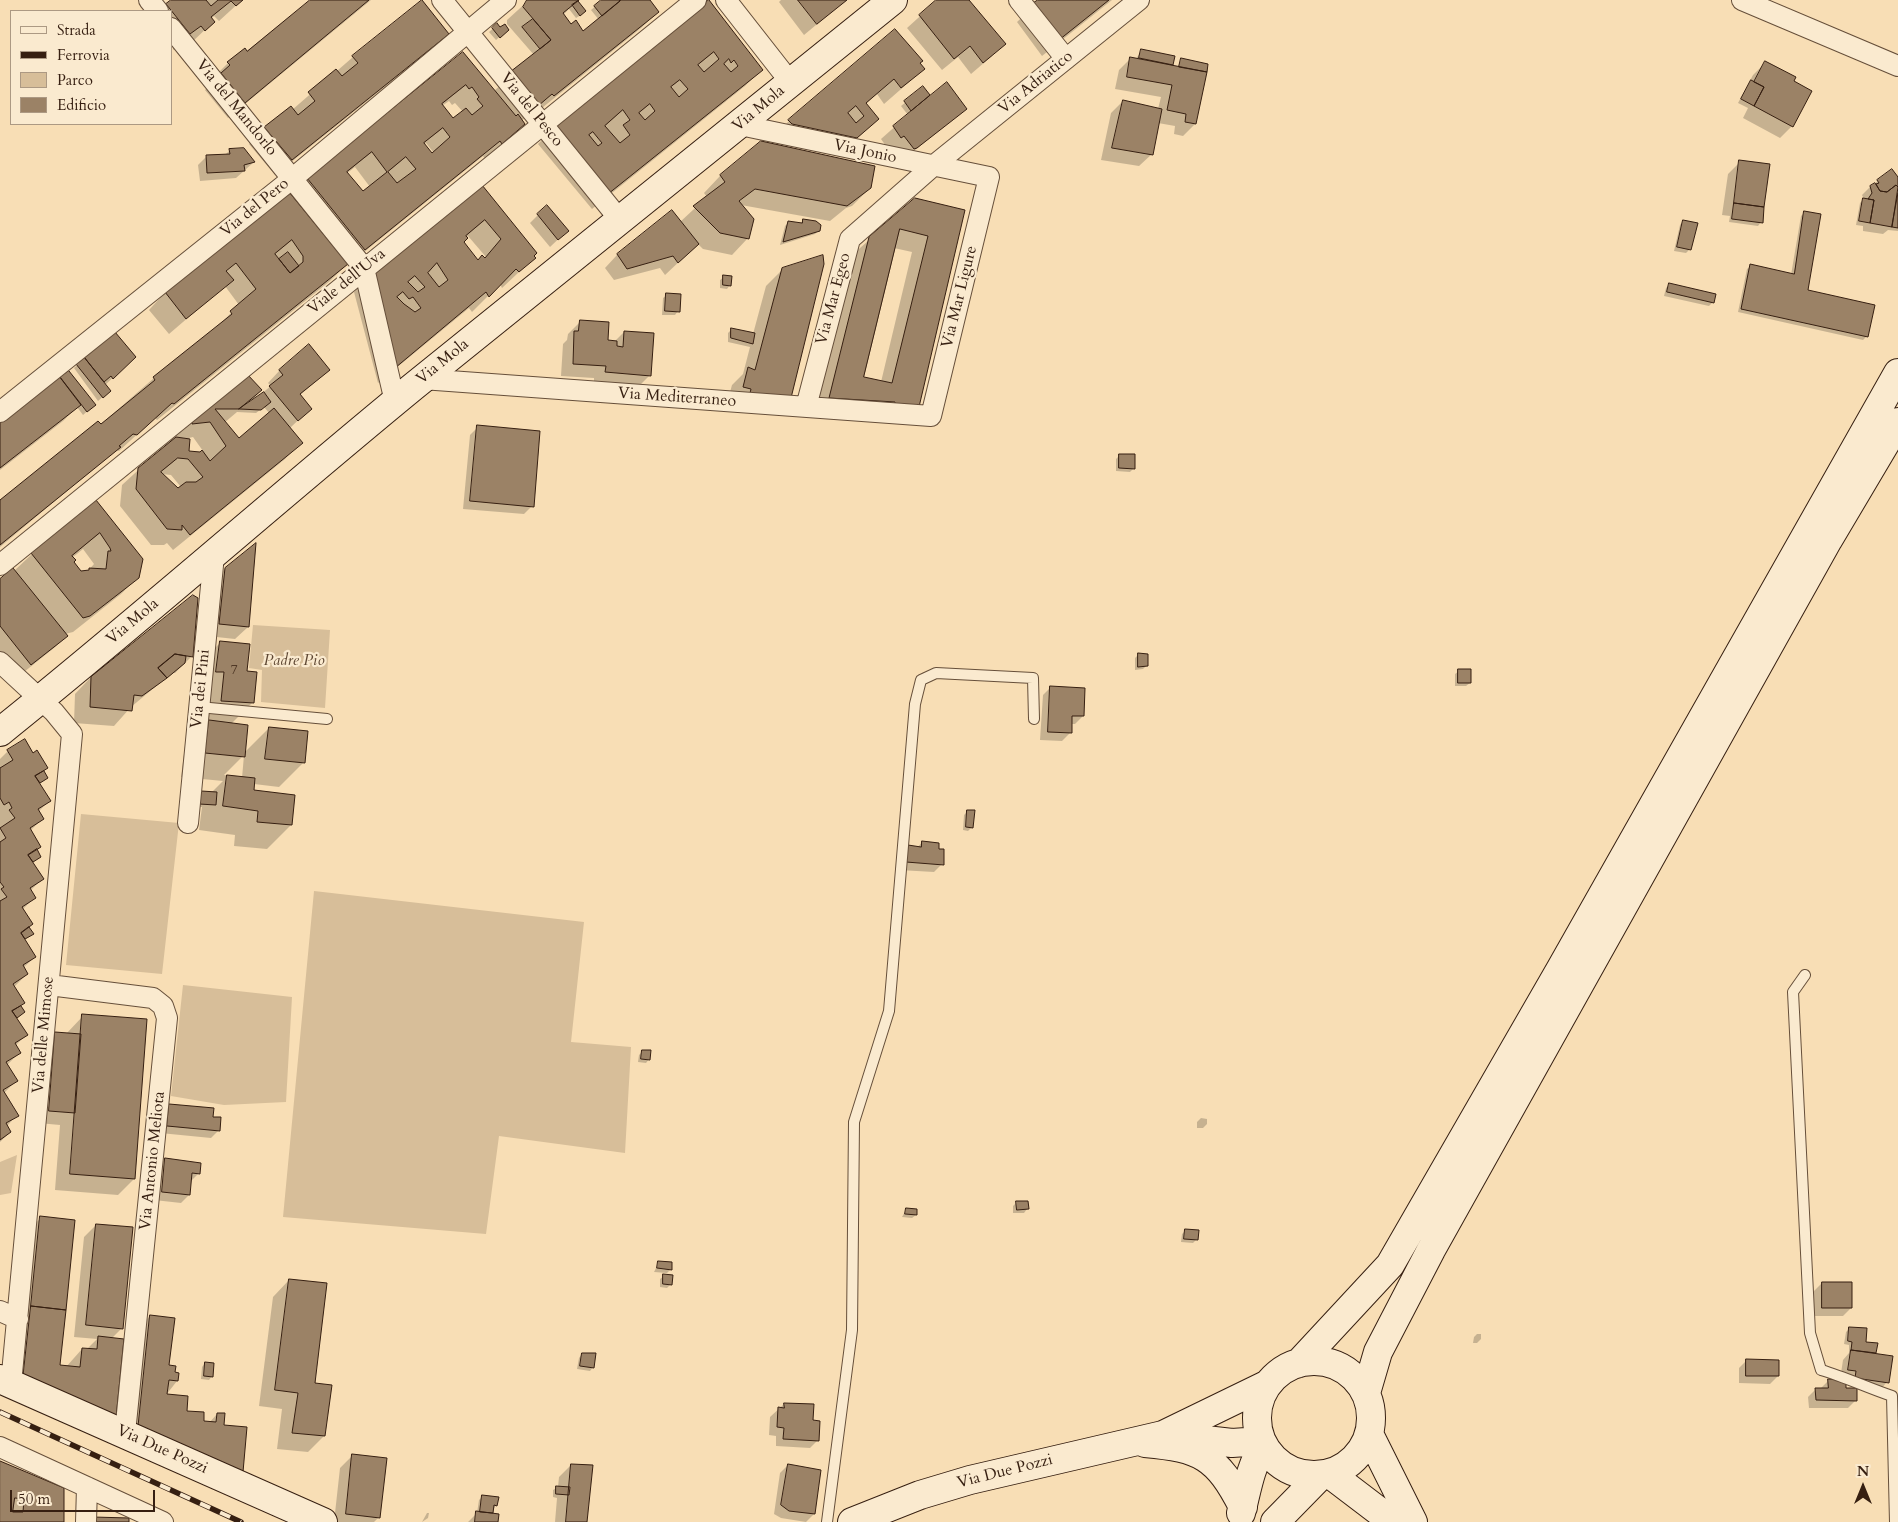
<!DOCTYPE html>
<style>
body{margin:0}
#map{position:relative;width:1898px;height:1522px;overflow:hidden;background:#f8deb5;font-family:Cardo,serif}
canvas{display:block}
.legend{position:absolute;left:10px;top:10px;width:162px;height:115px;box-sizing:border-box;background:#faeacf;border:1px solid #ac9983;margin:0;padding:6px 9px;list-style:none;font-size:15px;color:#361f11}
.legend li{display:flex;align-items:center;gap:10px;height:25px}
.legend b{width:25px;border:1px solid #ac9983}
.north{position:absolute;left:1838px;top:1462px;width:50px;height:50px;-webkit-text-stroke:4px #faeacf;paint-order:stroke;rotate:0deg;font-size:14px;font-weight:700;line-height:20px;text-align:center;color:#361f11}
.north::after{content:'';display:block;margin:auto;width:18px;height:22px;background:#361f11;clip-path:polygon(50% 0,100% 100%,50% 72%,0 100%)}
.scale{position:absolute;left:10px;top:1490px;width:145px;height:22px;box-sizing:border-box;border:2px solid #361f11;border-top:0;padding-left:6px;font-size:15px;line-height:18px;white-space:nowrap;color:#361f11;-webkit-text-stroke:4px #faeacf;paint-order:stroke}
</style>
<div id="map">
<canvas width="1898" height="1522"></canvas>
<ul class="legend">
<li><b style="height:6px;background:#faeacf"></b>Strada</li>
<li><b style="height:6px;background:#361f11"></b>Ferrovia</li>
<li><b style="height:14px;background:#d7be99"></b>Parco</li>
<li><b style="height:14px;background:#9b8266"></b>Edificio</li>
</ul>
<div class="north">N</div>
<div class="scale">50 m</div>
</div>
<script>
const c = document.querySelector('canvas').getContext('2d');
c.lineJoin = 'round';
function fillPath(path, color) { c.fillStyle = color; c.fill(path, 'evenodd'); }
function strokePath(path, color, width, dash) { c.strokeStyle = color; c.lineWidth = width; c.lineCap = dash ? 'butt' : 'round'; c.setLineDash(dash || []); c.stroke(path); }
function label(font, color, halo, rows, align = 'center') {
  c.font = font + ' Cardo,serif'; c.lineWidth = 4.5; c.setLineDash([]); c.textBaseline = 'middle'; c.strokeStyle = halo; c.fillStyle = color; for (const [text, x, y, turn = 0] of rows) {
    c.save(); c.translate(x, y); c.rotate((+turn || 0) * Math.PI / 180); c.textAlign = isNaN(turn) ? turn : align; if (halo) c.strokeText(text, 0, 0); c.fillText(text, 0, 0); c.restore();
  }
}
fillPath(new Path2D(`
 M253 625 330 630 325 708 261 702 262 670 249 668Z
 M81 814 179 823 162 974 66 965Z
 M314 891 584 922 571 1042 631 1047 625 1153 499 1136 486 1234 283 1217Z
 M183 985 292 997 286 1102 224 1105 171 1096Z
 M17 1155 11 1193 0 1195V1162Z`), '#d7be99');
fillPath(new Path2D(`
 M173 0H242L219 21 214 16 211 19 213 22 188 46 184 41 173 50 171 11H161Z
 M312 0H371L228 118 205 90 213 82 212 79 228 63 247 53Z
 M529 0H580L577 2 581 15 576 18 569 9 563 15 570 26 583 33 599 20 591 10 603 0H617L619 3 623 0H648L658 12 641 28 537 112 535 110 521 121 524 124 485 159 483 156 348 265 347 264 330 281 157 420 155 418 119 451 116 450 0 547V501L100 425 154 378 215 329 239 305 225 286 169 334 149 310 159 299 175 283 291 197 308 179 463 53 494 91 534 55 507 24V20ZM449 101 452 105 455 103 463 112 453 120 442 106ZM426 143 434 153 432 154 424 145ZM355 167 370 187 363 193 346 174Z
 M781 0H846L804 35 779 2Z
 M938 0H967L992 56 971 74 958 57 942 70 907 28Z
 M1040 0H1112L1042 56 1017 22Z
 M709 2 761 70 745 86 592 209 538 144 555 127Z
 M497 25 504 33 496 40 489 32Z
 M447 34 431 50 275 175 249 144 265 128 292 110 353 57Z
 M1141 51 1173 57 1171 66 1177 68 1182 59 1195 124 1183 136 1174 134 1175 126 1158 123 1152 154 1139 166 1101 160 1111 113 1123 101 1158 109 1161 97 1115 89 1119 70 1131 58 1136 59Z
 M919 63 924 69 884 104 877 94 866 104 878 119 839 154 773 137 789 121Z
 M1765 63 1792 81V126L1780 138 1743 118 1748 108 1738 103 1753 75Z
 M923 88 930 97 965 109 903 160 888 149 881 139 908 115 901 106Z
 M761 142 868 190 852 206 846 208 830 221 741 205 748 238 732 255 703 249 698 244 665 275 660 268 614 280 605 268 617 255 672 212 680 222 707 197 704 193 720 176Z
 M230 150 254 162 236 178 200 181 198 165 206 157 225 155Z
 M1740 162 1761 222 1758 226 1729 222 1730 216 1722 215 1728 174Z
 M1898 180V231L1888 230 1883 234 1863 231V226L1856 225 1860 203 1864 199 1862 195 1870 187 1876 186 1874 184 1878 181Z
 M482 187 534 258 502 288 500 284 472 312 469 308 378 383 354 292 383 263ZM468 236 486 257 484 259 478 261 463 242Z
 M916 199 963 211 918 406 813 414 852 255ZM894 248 912 252 881 382 863 378Z
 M547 206 567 231 550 247 530 223Z
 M1805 212 1807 291 1867 336 1863 340 1738 312 1747 269 1751 266 1791 275 1801 216Z
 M804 220 819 230 815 234 780 245 785 226 789 222 800 224Z
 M1683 221 1690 249 1686 253 1674 251 1680 225Z
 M783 269 790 397 727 403 732 385 743 374 750 347 728 342V333L732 329 753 334 766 286Z
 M724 277 730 285 727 289 720 288V280Z
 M1670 284 1713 302 1709 306 1664 296 1666 288Z
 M667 295 678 311 675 315H662L663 298Z
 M580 322 607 341 614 342 624 332 650 375 638 387 594 384V378L561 376 563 344 567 340 568 334Z
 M114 333 120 371 104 386 105 395 98 401 74 368Z
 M280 370H329L299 396 310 409 290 428 301 442 285 459 173 550 167 543 164 545H151L120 506 122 485 193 420 247 376 261 390 251 402 271 386 268 383ZM264 407 270 414 238 440 224 423 237 412 256 413ZM193 437 203 451 201 453 187 452 189 438ZM161 474 171 475 181 487 177 490Z
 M69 372 91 408 83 415 77 407 63 421 0 470V425Z
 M478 427 532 506 524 514 463 509 470 435Z
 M1120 455 1134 468 1130 472 1116 471V459Z
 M96 502 138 577 121 594 73 632 65 634 67 636 54 648 19 676 0 653V580L14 571 32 554ZM83 549 94 564 87 572H80L72 558Z
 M225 569 248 627 235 639 207 636 213 581Z
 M193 596 191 657 175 673H172L131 707 114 726 74 723 75 694 91 677Z
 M221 642 246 672 253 702 231 724 244 753 269 728 303 763 279 787 254 784 253 791 291 825 267 849 234 846 235 835 199 830 202 807H197L223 781 181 777 185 746 205 726 196 667ZM244 755 242 778 224 775Z
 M1138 655 1146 666 1143 669 1135 670V658Z
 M1459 671 1470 683 1466 686H1455V674Z
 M1051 687 1083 716 1075 724H1070V733L1062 741 1040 740 1043 695Z
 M8 751 33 755 47 768 43 772 46 778 39 784 49 801 38 812 42 819 30 831 36 850V860L32 863 42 879 30 891 35 897 22 910 32 934 24 940 35 957 23 968 27 974 14 987 24 1003 20 1006 24 1012 16 1019 26 1035 15 1046 19 1053 7 1065 16 1081 4 1093 17 1115 7 1126 10 1132 0 1142V759Z
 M968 811 972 827 968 831 963 830 964 815Z
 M922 842 942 864 934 872 899 870Z
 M83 1016 134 1179 118 1195 55 1190 60 1125 38 1123 44 1046 56 1033 66 1034Z
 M643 1051 649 1059 646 1063 638 1062 639 1055Z
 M170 1106 219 1130 211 1138 160 1133 162 1114Z
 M1201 1118 1207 1119V1124L1203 1128H1197V1122Z
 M165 1159 199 1173 191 1181 189 1195 181 1203 154 1200 157 1167Z
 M1027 1202V1209L1024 1213H1013V1206L1016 1203Z
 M906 1210 916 1215 912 1218 902 1217Z
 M41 1218 59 1366 66 1367 82 1349H87L97 1339 74 1337 84 1237 96 1225 122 1328 111 1339 115 1418 8 1396 28 1230Z
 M1185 1231 1197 1239 1193 1243 1181 1242 1182 1234Z
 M659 1262 671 1269 667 1273 654 1272Z
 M664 1276 671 1284 667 1288 660 1287V1279Z
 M289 1280 324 1436 308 1452 277 1449 282 1409 259 1406 273 1297Z
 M1822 1283 1851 1308 1843 1316H1814V1291Z
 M150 1316 168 1366 177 1381 166 1395 185 1412 202 1422 209 1423 217 1414 223 1426 122 1446 134 1333Z
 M1849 1329 1875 1353 1874 1354 1887 1382 1880 1390 1848 1386 1849 1379H1845V1389L1856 1400 1848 1408H1809L1808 1397 1816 1389H1820L1829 1380H1840L1843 1360 1849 1353V1345L1844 1344 1846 1332Z
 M1477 1334H1481V1339L1477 1343H1473L1474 1337Z
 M582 1354 593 1367 590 1371 577 1369 579 1358Z
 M1747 1360 1778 1376 1770 1384 1739 1383V1368Z
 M205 1363 212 1376 209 1380 201 1379 202 1367Z
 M784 1404 812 1421 818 1440 810 1448 776 1446V1436L769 1435 770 1417Z
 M353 1455 379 1517 374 1522H334L340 1468Z
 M0 1462 62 1522H0Z
 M571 1465 586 1522H555L557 1498 553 1497V1490L558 1487 559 1477Z
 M788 1465 814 1514 806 1522 781 1518 774 1514 780 1473Z
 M483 1496 496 1505 491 1514 497 1522H468L477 1513 479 1500Z
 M427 1513H429L428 1518 422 1522Z`), '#0003');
const building = new Path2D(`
 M171 0H206L211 6 218 0H243L236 6 231 1 211 17 215 22 205 31 201 26 190 34 166 4Z
 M310 0H369L245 103 221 73 230 65 227 62 245 48 247 51Z
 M422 0 449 34 292 160 264 127 291 106 298 115 315 101 308 92 336 69 342 76 358 63 352 56Z
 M527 0H579L563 13 571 24 576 20 583 31 621 0H650L659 12 554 96 552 94 538 106 510 72 551 40 523 7Z
 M601 0H619L620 1 602 16 594 6Z
 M709 0 763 70 608 194 554 127ZM714 52 719 59 704 72 698 65ZM729 59 731 63 734 60 738 66 731 72 724 64ZM680 80 688 89 679 97 671 87ZM650 104 655 111 645 120 639 113ZM623 110 630 120 623 125 630 135 620 143 605 126ZM593 132 602 143 598 146 589 135Z
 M798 0H847L817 24Z
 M936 0H969L1006 44 983 63 970 46 954 59 919 15Z
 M1038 0H1109L1059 40 1032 4Z
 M578 1 586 11 580 16 572 5Z
 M533 19 551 40 540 49 522 27Z
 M497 23 500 27 505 24 509 30 500 38 492 28Z
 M895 29 923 61 920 63 925 69 901 88 894 79 866 103 879 119 857 138 792 124 788 120ZM856 106 864 116 856 123 848 113Z
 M1141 49 1175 56 1173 65 1139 58Z
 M463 52 516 116 518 114 525 124 502 144 500 141 365 250 307 178ZM466 85 469 89 472 87 479 97 477 99 483 106 472 115 466 108 453 118 442 104ZM443 128 450 137 432 153 424 143ZM372 152 387 172 363 191 347 172ZM406 157 416 169 397 183 388 172Z
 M1130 57 1207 72 1196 124 1185 122 1186 114 1167 110 1172 85 1127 77Z
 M1181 58 1208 64 1207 72 1179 67Z
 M1765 61 1796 77 1794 81 1812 91 1793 127 1754 106 1764 87 1754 82Z
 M1751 80 1764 87 1754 106 1741 99Z
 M947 82 967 109 917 148 914 149 904 136 901 138 893 126Z
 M923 86 930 95 911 111 904 101Z
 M1123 100 1162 109 1153 155 1112 148Z
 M761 141 875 166 871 188 847 206 755 189 739 201 754 219 749 239 720 233 693 206 725 182 720 175Z
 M244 148 255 162 244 165 245 171 207 173 206 155 230 154 229 149Z
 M1739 160 1770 164 1764 207 1734 203Z
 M1892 169 1898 177V187L1896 185 1887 192 1880 191 1876 184 1879 183 1877 180Z
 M1875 183 1880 191 1887 192 1896 185 1898 187 1892 227 1870 223 1874 200 1868 199 1872 193 1870 186Z
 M482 185 537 253 534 256 536 258 519 272 516 269 489 297 486 292 395 368 370 274ZM485 220 501 239 485 258 482 255 478 260 464 242 468 238 466 236ZM437 263 448 280 439 287 428 273ZM415 276 425 287 418 292 408 282ZM403 292 409 299 413 297 421 308 415 312 404 304 397 297Z
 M289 192 348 264 174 404 172 403 137 435 133 434 119 446 121 447 0 545V500L98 421 101 424 155 380 153 377 232 314 230 311 256 289 236 263 226 271 234 280 186 319 165 292ZM292 240 303 256V262L290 273 275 254Z
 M1898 193V228L1892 227Z
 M915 198 965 210 919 407 895 405V402L829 398 869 237ZM900 229 928 236 892 383 864 377Z
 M1863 198 1874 200 1870 223 1859 221Z
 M1734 203 1764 207 1763 223 1732 219Z
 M547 205 569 231 558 240 537 214Z
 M672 210 699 244 678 263 673 256 627 269 617 254Z
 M1804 211 1821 214 1808 290 1875 305 1868 337 1741 309 1750 264 1794 274Z
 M803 219 816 221 821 225 820 231 783 242 788 221 802 223Z
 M1683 220 1698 223 1691 250 1677 247Z
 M288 252 299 266 290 273 279 259Z
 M823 255 824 264 791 398 750 393 751 389 743 387 748 367 755 370 782 268Z
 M723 275 732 276 731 286 723 285Z
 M1669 283 1716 294 1714 303 1667 292Z
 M666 293 681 294 680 312 665 311Z
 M580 320 609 322 608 340 617 341V346L623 347 624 331 654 333 651 376 605 372 606 366 573 364 574 331H578Z
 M731 328 755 333 753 344 731 338Z
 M115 332 136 357 113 379 111 376 104 382 84 357Z
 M309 344 330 370 300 394 312 409 298 421 269 386 283 375 279 370Z
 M84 357 111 391 103 398 76 364Z
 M69 371 96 405 87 412 60 377Z
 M247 374 262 390 239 409H215L239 438 274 408 303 443 190 535 182 525V530L167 529 136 489 138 468 176 437 190 439 189 451 200 452 202 450 210 461 226 446 210 422 192 424V419ZM178 458 188 459 203 477 196 482H186L178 488 161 472Z
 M59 376 81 405 0 468V422Z
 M264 392 271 402 261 410 239 409Z
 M477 425 540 431 534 507 470 501Z
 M1119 454H1135V469L1119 468Z
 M96 500 143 559 139 578 90 616 83 618 31 553ZM100 533 110 548 111 551H108L106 569 89 568V570L81 571 74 562 76 560 72 556Z
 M256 543 249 627 219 624 225 568Z
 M13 568 68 636 31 665 0 626V579Z
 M193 595 198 598 193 657 175 654 158 668 167 678 142 696 134 695 132 711 90 707 91 677Z
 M220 641 250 644 247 671 257 672 254 703 221 701 224 672H216Z
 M1138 653 1148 654V666L1138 667Z
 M175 654 186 656 185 663 167 678 158 668Z
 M1458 669H1471V683H1458Z
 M1050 686 1085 688 1084 716H1072V733L1048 732Z
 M209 720 248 725 245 757 205 753Z
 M269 727 308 731 305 763 265 759Z
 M25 739 33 753 37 750 48 768 35 776 51 801 38 809 44 819 30 828 41 847 28 855 44 879 30 888 36 898 22 907 33 924 21 933 36 957 23 965 28 974 13 984 25 1003 12 1011 28 1035 15 1043 21 1053 6 1062 18 1081 3 1090 19 1116 6 1123 11 1132 0 1140V901L7 897 1 889 4 887 0 882V842L6 838 0 828 15 818 9 810 12 808 9 802 4 805 0 798V768L13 760 7 750Z
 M44 771 48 778 40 783 35 776Z
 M227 775 255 778 254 790 295 795 292 825 257 822 258 811 223 806Z
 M201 791 217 792 216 805 199 804Z
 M967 810H975L973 828 966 827Z
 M922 841 939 843V849H944V865L906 862 908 845 921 847Z
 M37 849 41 857 33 862 28 855Z
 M29 927 34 934 25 939 21 933Z
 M21 1006 25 1012 17 1018 12 1011Z
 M82 1014 147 1019 135 1179 70 1174Z
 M55 1032 81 1034 75 1113 49 1111Z
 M642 1050H651L650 1060 641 1059Z
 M169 1104 214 1108 213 1117H221L220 1131 167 1126Z
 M165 1158 201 1163 200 1174 192 1173 190 1195 162 1192Z
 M1016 1201H1028L1029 1209 1017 1210Z
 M906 1208 917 1209V1215L905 1214Z
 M40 1216 75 1220 66 1310 31 1306Z
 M96 1224 133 1227 123 1329 86 1325Z
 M1185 1229 1199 1230 1198 1240 1184 1239Z
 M658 1261 672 1262V1270L657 1268Z
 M663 1274 673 1275 672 1285 663 1284Z
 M289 1279 327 1283 315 1383 332 1385 325 1436 292 1433 298 1393 275 1390Z
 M1822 1282H1852V1308H1822Z
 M31 1306 66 1310 60 1365 80 1367 82 1348 97 1349 98 1336 124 1339 116 1418 23 1379Z
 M150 1315 175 1318 169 1365 176 1366 175 1372 179 1373 178 1381 169 1380 167 1394 188 1396 187 1411 204 1412V1421L216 1422 217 1413H225L224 1425 247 1427 243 1472 138 1430Z
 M1849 1327 1867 1328 1866 1342 1878 1343 1876 1353 1851 1350 1852 1342 1848 1341Z
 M1851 1350 1893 1356 1889 1383 1855 1378 1856 1371 1848 1370Z
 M582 1353H596L594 1368 580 1366Z
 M1746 1359 1779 1360V1376H1746Z
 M205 1362 214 1363 213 1377 204 1376Z
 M1828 1379H1846V1388H1857V1401L1816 1400 1815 1388H1828Z
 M784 1403 814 1404 813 1420 820 1421 819 1441 783 1439 784 1428 777 1427 778 1407 784 1408Z
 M352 1454 387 1458 380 1518 346 1514Z
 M0 1461 64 1488V1522H0ZM15 1498 24 1499 23 1512H13Z
 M571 1464 593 1465 587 1522H566Z
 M788 1464 821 1470 815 1514 789 1511 781 1505Z
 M556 1486 570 1487 569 1495 556 1494Z
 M482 1495 499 1497 497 1506 494 1505 493 1513 480 1512Z
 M476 1511 499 1514 498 1522H475Z
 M93 1517 129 1518V1522H93Z`);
fillPath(building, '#9b8266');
strokePath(building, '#361f11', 1);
const lane = new Path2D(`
 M199 707 327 719
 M1805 975 1793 992 1810 1333 1821 1370C1845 1377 1868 1388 1892 1396L1895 1522
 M827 1522 852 1330 854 1122 889 1011 915 704 921 680 936 673 1033 678 1034 719`);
const street = new Path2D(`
 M149 0 158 11
 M442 0 620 220
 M726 0 791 83
 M1019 0 1066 59
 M1742 0 1898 66
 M171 28 364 268 395 402
 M422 379 931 416 989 177 740 125
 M806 407 850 239 933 166 1139 0
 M0 412 293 178 506 0
 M0 565 696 0
 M0 662 54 712 72 734 11 1384
 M188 823 214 555
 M49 985 153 998 163 1006 167 1018 125 1433
 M0 1311 18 1319
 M0 1447 163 1522
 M86 1522 87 1487`);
const secondary = new Path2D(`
 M0 732C141 619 275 500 414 386 573 256 734 129 893 0
 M1257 1418a57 57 0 1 1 114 0a57 57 0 1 1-114 0Z
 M1299 1363 1390 1265 1560 970 1898 373
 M0 1379 323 1522
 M1366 1393 1378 1352 1431 1250 1828 540 1898 422
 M1369 1434 1413 1522
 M1179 1437 1232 1443 1261 1441
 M1145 1443C1201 1448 1217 1456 1243 1507
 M1330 1474 1393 1522
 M1241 1513C1247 1490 1250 1467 1263 1447
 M852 1522 920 1495 970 1480 1163 1435 1268 1384
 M1275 1522 1321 1475`);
strokePath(lane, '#664f3a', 12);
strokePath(street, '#664f3a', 22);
strokePath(secondary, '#361f11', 30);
strokePath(lane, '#faeacf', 10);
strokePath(street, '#faeacf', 20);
strokePath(secondary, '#faeacf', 28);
const rail = new Path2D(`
 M0 1412 241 1522`);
strokePath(rail, '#361f11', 5.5);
strokePath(rail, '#faeacf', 4, [11]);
label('14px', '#4f3826', null, [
 ["7",234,671]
]);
label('16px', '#361f11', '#faeacf', [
 ["Via Adriatico",1036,83,-39],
 ["Via del Mandorlo",236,108,51],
 ["Via Mola",759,109,-40],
 ["Via del Pesco",531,110,51],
 ["Via Jonio",865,152,12],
 ["Via del Pero",255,208,-39],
 ["Viale dell'Uva",347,282,-39],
 ["Via Mar Ligure",960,297,-76],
 ["Via Mar Egeo",834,299,-75],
 ["Via Mola",443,362,-39],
 ["Via Mediterraneo",677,398,4],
 ["Via Mola",133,622,-40],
 ["Via dei Pini",201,689,-84],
 ["Via delle Mimose",44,1035,-85],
 ["Via Antonio Meliota",153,1161,-84],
 ["Via Due Pozzi",162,1450,24],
 ["Via Due Pozzi",1005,1472,-14]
]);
label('italic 16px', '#5e4733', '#faeacf', [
 ["Padre Pio",294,661]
]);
</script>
